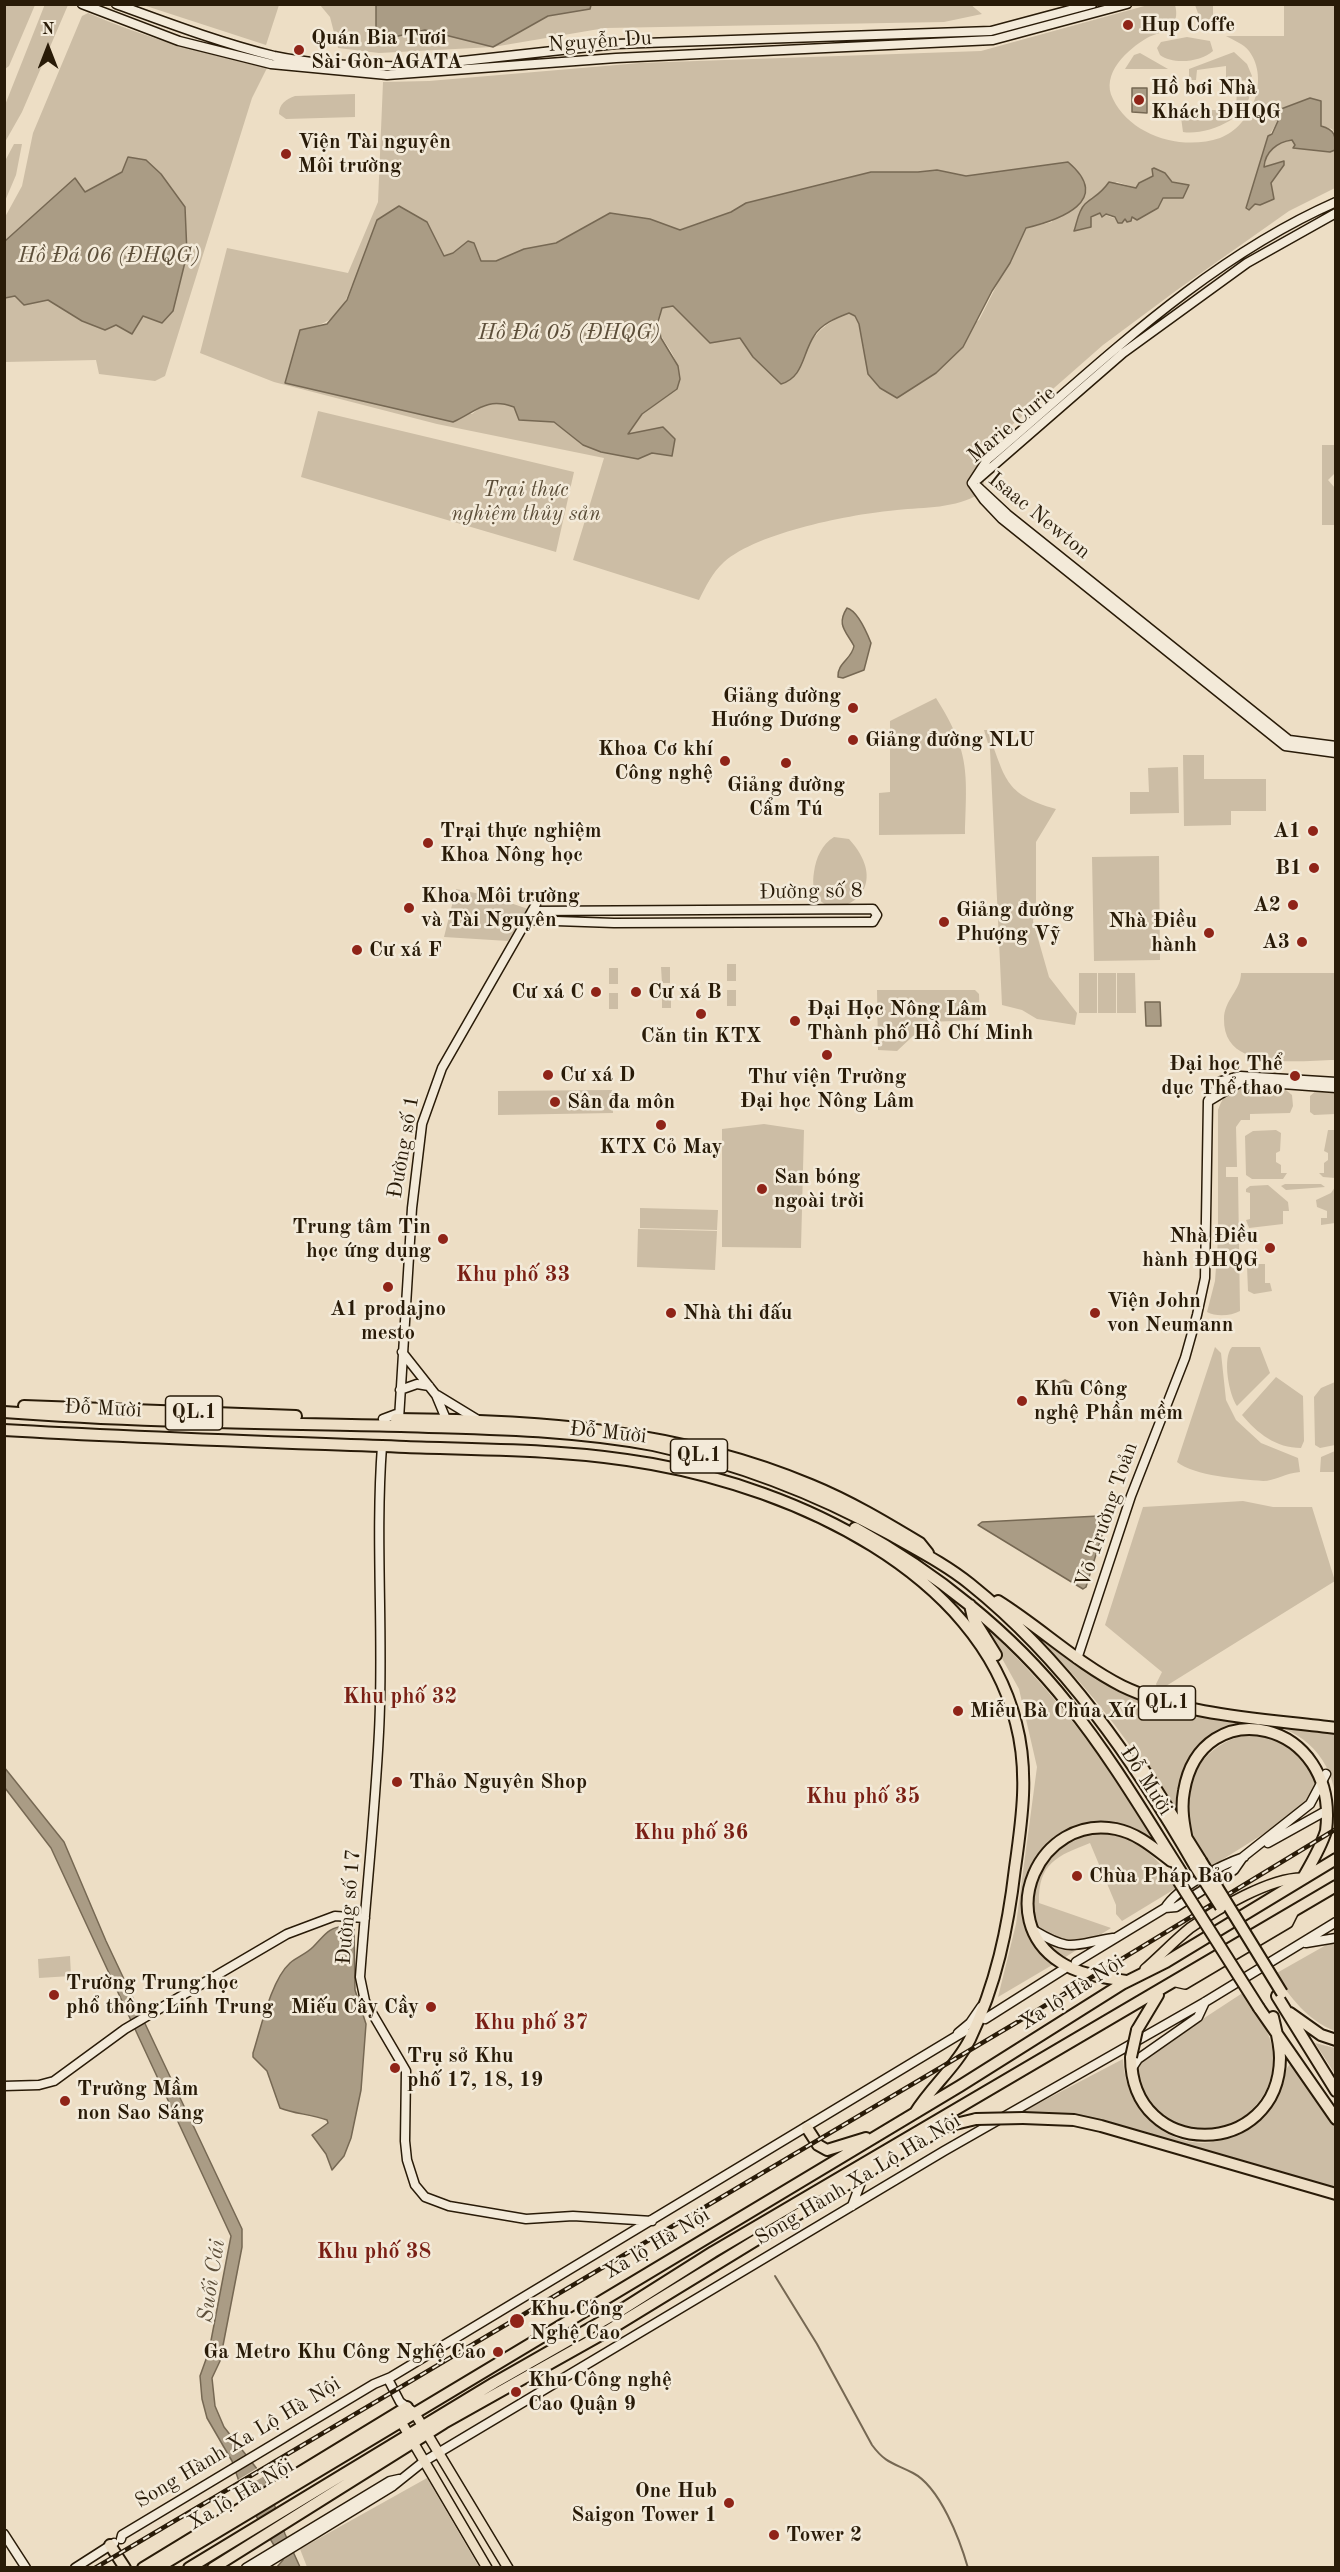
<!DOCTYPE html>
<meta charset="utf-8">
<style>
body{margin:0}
#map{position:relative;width:1340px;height:2572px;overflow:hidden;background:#eddec5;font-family:"Old Standard TT",serif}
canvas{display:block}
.frame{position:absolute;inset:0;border:6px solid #291b08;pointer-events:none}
.north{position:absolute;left:18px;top:18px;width:60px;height:60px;-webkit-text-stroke:4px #f3ead9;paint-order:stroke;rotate:0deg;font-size:16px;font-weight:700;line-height:24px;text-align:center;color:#291b08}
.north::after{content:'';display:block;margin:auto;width:21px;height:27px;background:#291b08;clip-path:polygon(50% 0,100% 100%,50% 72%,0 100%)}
</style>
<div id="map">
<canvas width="1340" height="2572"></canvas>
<div class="frame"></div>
<div class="north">N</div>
</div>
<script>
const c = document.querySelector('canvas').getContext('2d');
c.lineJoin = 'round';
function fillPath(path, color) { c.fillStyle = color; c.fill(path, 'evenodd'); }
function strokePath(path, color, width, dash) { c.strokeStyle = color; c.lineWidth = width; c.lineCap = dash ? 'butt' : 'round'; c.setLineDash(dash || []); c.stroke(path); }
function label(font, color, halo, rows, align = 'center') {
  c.font = font + ' "Old Standard TT",serif'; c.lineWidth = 5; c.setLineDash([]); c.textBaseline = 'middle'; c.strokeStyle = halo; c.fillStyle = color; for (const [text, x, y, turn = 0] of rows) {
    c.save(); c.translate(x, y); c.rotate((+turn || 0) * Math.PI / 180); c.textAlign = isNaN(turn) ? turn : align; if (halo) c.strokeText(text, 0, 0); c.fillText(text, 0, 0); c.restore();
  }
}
fillPath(new Path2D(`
 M5 4 35 5 9 66 5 69Z
 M45 4 68 5 22 112 5 142V105Z
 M970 4 982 14 944 22 605 28 493 47 379 53 338 48 330 17 320 5H376V41L425 30 493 47 548 16 589 9 591 5Z
 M143 5 279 4V5L266 45Z
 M1148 5H1175C1177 12 1177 19 1172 26 1167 32 1154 34 1147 38 1128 49 1100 74 1113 99 1131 136 1182 151 1220 138 1252 126 1270 79 1249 51 1244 44 1233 40 1226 36H1284V5H1335V134L1332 129 1321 126V101L1310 98 1274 111 1278 121 1267 139 1255 204 1260 205 1273 199 1271 183 1284 165 1283 161 1264 167C1266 151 1276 142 1292 140L1295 145 1330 152 1335 150V188L1289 211 1177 290 1103 345 980 453 984 482 981 493C955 509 925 507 897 510 852 514 758 532 724 562 712 573 706 586 699 600L573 560 604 458 437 424 274 382 200 353 227 248 348 273 378 202 383 82 429 81 640 63 981 51ZM1068 162 1052 222 1026 228 979 320 880 388 868 374 859 324 855 316 849 313C829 321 817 330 807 349L753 357 740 338 710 343 673 306 662 308C654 343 669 339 677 365 679 372 677 382 677 389L642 414 628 435 675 439 672 456 652 453 638 459 583 445 554 422 519 420 514 407C497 401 486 402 472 414L300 330C332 323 340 317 352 285L427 222 444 256 474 244 481 261H496L524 249 556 243 610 213 650 219 679 230 731 212 746 203 871 172H918L937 170 966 176ZM1165 173 1172 182C1161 201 1143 223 1122 220 1115 219 1106 215 1100 213L1076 227 1091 198 1117 182 1136 188C1142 178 1154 175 1165 173Z
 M1195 5H1213V31L1204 30Z
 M88 13C146 38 205 54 267 68L252 98 165 376 155 381 99 374 96 360 5 362 4 298 15 296 24 305 48 300 82 321 122 172 84 192 75 179 5 241V217L22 186 33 133 82 16Z
 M1187 37 1210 41 1213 51C1201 62 1173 65 1160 55L1157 48 1161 42Z
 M1234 52 1247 64 1252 76 1249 80 1226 82V66L1197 70 1196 80H1189V69Z
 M1140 53 1168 69H1125L1134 55Z
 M1237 89H1250C1252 118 1206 136 1183 132L1180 110H1236Z
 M355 94V117L286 119 279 114C279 104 286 99 295 96Z
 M14 144H22L16 175 5 201V161Z
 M318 411 574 472 556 552 301 477Z
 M1322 445H1335V473L1328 480 1335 488V525H1322Z
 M936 698C970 752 967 771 965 834L879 835V793L890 792V721Z
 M984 730H987C1006 778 1003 794 1056 809L1036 842V901L1033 921 1049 977 1077 1013 1075 1025 1037 1019 1022 1010 1002 1005 990 750Z
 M1183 755H1204V779H1266V811H1231V825L1184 826Z
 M1178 767 1179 813 1130 814V792H1149L1148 768Z
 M834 837 849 839C907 903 803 936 814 872 816 858 822 844 834 837Z
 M1159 856 1160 960 1094 961 1092 857Z
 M456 889 490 896 528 909 508 941 444 937Z
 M727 964H736V981H727Z
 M661 967H670V983H662Z
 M609 968H618V984H609Z
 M1079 973H1097V1013H1079Z
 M1098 973H1116V1013H1098Z
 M1117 973H1135L1136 1013H1117Z
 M1241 973H1335V1060C1301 1060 1223 1073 1224 1019 1224 1000 1241 990 1241 973Z
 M727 990H736V1006H727Z
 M877 990H975L979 994 980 1020 928 1022 897 1051 878 1050Z
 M662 991 671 992V1008H662Z
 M609 993H618V1009H609Z
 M1249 1083 1282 1087 1292 1095 1293 1106 1290 1113 1250 1114V1120H1241L1236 1127 1237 1167H1226V1177H1238L1240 1311C1231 1316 1216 1317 1207 1312L1215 1281 1218 1239V1110C1223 1094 1233 1087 1249 1083Z
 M612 1090 613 1113 498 1115V1091Z
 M1317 1090 1335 1091V1114L1314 1115 1310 1112V1096Z
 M764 1124 804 1130 801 1248 722 1247V1129Z
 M1335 1130V1178L1323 1177 1319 1173H1324V1163L1328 1160V1153L1324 1151 1328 1130Z
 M1253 1131 1276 1130 1281 1133 1280 1151 1276 1153V1162L1281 1165V1173H1287L1283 1179H1252L1246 1175 1245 1136Z
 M1285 1184H1321L1325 1187 1286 1190 1281 1186Z
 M1268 1185 1288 1202 1289 1211H1283V1224L1249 1228 1246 1220 1250 1219V1193L1246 1192V1189L1250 1186Z
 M1335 1187V1223L1321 1225V1218H1327V1211L1317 1207 1316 1200 1331 1193Z
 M640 1208 718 1210 717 1230 640 1228Z
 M638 1229 717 1231 715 1270 637 1267Z
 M1251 1264H1265V1283H1270L1272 1291 1254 1294 1248 1291 1247 1266Z
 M1215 1347 1221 1353 1226 1400 1236 1420 1261 1443 1298 1458 1300 1472C1286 1473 1274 1481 1263 1481 1240 1479 1194 1476 1177 1462Z
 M1232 1347H1260L1270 1373 1237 1406C1229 1395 1222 1358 1232 1347Z
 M1276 1377 1303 1396 1304 1441 1301 1448C1276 1448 1257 1433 1242 1415Z
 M1335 1382V1445L1320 1448 1315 1445 1314 1397 1321 1388Z
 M1335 1451V1472H1320L1321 1457Z
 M1243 1501 1273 1507H1312L1335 1581 1158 1691 1156 1684 1162 1672 1105 1625 1143 1507Z
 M1023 1624 1144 1699 1335 1732V1793C1328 1747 1284 1714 1237 1727 1228 1730 1218 1741 1211 1747 1201 1754 1191 1761 1185 1772 1178 1786 1178 1802 1178 1817 1131 1743 1087 1683 1023 1624Z
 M984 1626C1055 1691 1110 1766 1159 1848L1114 1825 1049 1845 1032 1864 1024 1895 1037 1947 1054 1964 998 1997 1016 1924 1037 1767 1019 1689Z
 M1252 1734 1285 1740 1320 1775 1311 1799 1284 1821 1209 1868C1200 1851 1188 1832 1187 1812 1184 1771 1213 1739 1252 1734Z
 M1095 1833C1133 1833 1158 1857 1178 1887L1122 1921 1116 1914V1905L1090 1843C1057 1856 1038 1863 1039 1903L1111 1928 1064 1958C1030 1937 1025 1890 1047 1859 1057 1845 1079 1836 1095 1833Z
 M1335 1940V2031C1307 2020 1291 1998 1275 1974Z
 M70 1956 71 1976 39 1978 38 1959Z
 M1244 1992C1255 2010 1271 2031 1273 2053 1279 2115 1201 2158 1156 2111 1144 2098 1140 2082 1136 2066L1140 2060Z
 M1315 2043 1335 2048V2074Z
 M1123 2059C1126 2127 1198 2170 1253 2123 1275 2105 1277 2077 1292 2062L1335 2127V2188L1109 2122 1061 2114 1020 2113Z
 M427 2478 479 2567H307L300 2549Z`), '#ccbda5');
const water = new Path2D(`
 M376 5V4L591 5 590 9 548 16 493 47 425 30 376 41Z
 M1132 88H1147V113L1132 112Z
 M1310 98 1321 101V126C1335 130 1336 135 1335 150L1330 152 1293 148 1295 145 1292 140C1277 142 1265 152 1264 167L1284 161V165L1271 183 1274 199 1260 205 1255 204 1249 210 1246 208 1268 136 1272 134 1278 121 1273 112Z
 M128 157 146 160 161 174 185 207 187 254 173 311 162 323 143 316 132 334 116 325 105 330 82 321 48 300 24 305 15 296 5 298V241L75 178 85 192 122 172Z
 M1068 162C1114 201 1059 220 1026 228L1010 263 992 291 963 347 936 373 897 398 880 388 868 374 859 324 855 316 849 313C836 318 821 324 814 336 802 354 804 377 781 384L753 357 740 338 710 343 673 306 662 308 658 322 661 338 678 366 680 379 677 389 642 414 628 434 663 427 675 439 672 456 652 453 638 459 601 452 583 445 554 422 519 420 514 407C486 397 477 411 453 422L285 383 300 330 327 324 347 300 377 220 399 206 427 222 444 256 453 253 468 241 474 243 481 261H496L524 249 556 243 610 213 650 219 680 230 731 212 746 203 871 172H918L937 170 966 176Z
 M1154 168 1165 173 1172 182 1189 185 1183 198H1163L1158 208 1137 220 1132 217 1131 221 1127 222 1125 219 1122 223H1118L1115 217 1106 214 1102 217 1100 213 1091 217V227L1074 231C1077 223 1078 211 1085 204 1094 196 1100 195 1109 182L1136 188 1139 183 1153 176 1152 169Z
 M847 608C858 611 867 633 871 643L864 670 843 678 838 677C837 663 852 659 854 646 846 631 836 625 847 608Z
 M1145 1002H1160L1161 1026H1146Z
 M1065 1380 1072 1384 1058 1395 1055 1391 1056 1385Z
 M1099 1516 1104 1518 1106 1522 1086 1587 1083 1589 978 1525 982 1522Z
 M4 1767 64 1842 106 1941 242 2229V2247L220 2361 212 2378 215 2406 224 2427 265 2479 285 2534 300 2567H277L283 2560 244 2496 232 2461 207 2418 202 2399 200 2376 209 2351 231 2236 51 1848 5 1788Z
 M346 1926 354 1929 355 1990 366 2024 361 2090 351 2138 344 2156 332 2170 326 2154 312 2135 328 2123 327 2120C311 2114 294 2114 280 2108L267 2071 253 2057V2053C261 2028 271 1980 290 1963 297 1957 306 1954 313 1947 325 1935 328 1927 346 1926Z`);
fillPath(water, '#aa9c85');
strokePath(water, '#766853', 1.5);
fillPath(new Path2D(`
 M259 2467 266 2475 239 2491 236 2481Z`), '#eddec5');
strokePath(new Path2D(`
 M775 2276 817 2344 872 2445C886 2464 894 2463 913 2473 940 2487 960 2540 968 2568`), '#766853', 2);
const secondary = new Path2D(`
 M82 4 179 41 271 64 387 75 616 58 993 40 1127 4
 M116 4C168 23 221 43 274 56 321 66 370 67 417 66L616 44 991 31 1092 4
 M978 479 1123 353 1247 263 1336 213
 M972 483 987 460C1097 367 1202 261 1336 202
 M972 483 984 500 1002 519 1285 746 1336 753
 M978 487 1007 514 1289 740 1336 746
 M527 920 614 923 867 922H873L877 915 873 909 532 911
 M1209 1101 1242 1081 1336 1088
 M402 1352 436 1395 446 1419
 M400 1390 417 1384 429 1386
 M437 1395 478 1420
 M383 1419 399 1413
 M399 1419 412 1208 422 1124 442 1068 536 904
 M382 1446C375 1541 384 1637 379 1732 375 1814 366 1895 360 1977L365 2001 406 2071 405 2141 407 2160 415 2185 425 2197 449 2206 526 2219 573 2216 652 2221
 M1077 1659 1131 1496 1185 1358 1197 1315 1205 1278 1208 1101 1221 1081 1240 1076 1336 1082
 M1268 1843 1322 1813
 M1165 1908C1178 1887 1221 1865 1244 1857
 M1035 1931C1072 1953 1073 1944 1113 1938
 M1306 1943 1336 1938
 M1076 1962 1165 1908 1176 1907 1234 1870 1243 1857 1310 1804 1326 1774
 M985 2019 1064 1969
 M958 2033 970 2023 981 2007
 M1132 2068 1138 2059 1198 2017 1205 2002
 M4 2086 39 2085 54 2081 125 2029 287 1934 335 1916 365 1918
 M852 2206 864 2174
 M388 2379 400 2402 411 2410
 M4 2534 26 2568
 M121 2539 122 2535 374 2384 391 2377 965 2031
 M75 2568 114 2543
 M246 2568 390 2481 399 2479
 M259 2568 393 2486 423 2462 944 2151 1205 2002 1336 1922`);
const primary = new Path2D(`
 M1145 1969C1160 1956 1174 1941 1190 1928 1217 1909 1271 1877 1303 1878
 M1176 1982 1185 1984 1288 1923 1293 1913
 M414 2412 508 2568
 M400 2420 487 2568`);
const highway = new Path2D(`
 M24 1406 296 1416
 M4 1412C136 1422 269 1423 401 1426 485 1429 571 1429 653 1445 736 1463 815 1493 889 1534 917 1550 945 1564 970 1584 1065 1660 1135 1762 1195 1866
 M396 1419C538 1420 678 1429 811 1485 850 1501 885 1522 920 1543L928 1553
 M4 1430C138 1438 272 1442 406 1447 488 1450 571 1449 652 1464 793 1489 978 1571 1016 1723 1029 1772 1022 1819 1015 1868 1008 1928 996 1985 970 2039 956 2067 931 2087 915 2113
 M855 1528C935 1572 1011 1632 1068 1704 1111 1757 1146 1817 1183 1875
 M998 1601C1041 1628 1077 1663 1122 1686 1184 1716 1267 1719 1336 1728
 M970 1605 973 1618 996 1655
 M1142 1767 1201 1861
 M1189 1850C1185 1830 1180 1811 1184 1791 1201 1690 1340 1719 1326 1831 1321 1847 1312 1862 1304 1876
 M1126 1981C1103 1977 1080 1975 1060 1962 993 1919 1039 1814 1116 1829 1137 1833 1154 1848 1171 1861
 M1277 1996 1336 2091
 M1259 2008 1336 2119
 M1290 2013 1321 2035 1336 2040
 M1137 2030 1158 1995
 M1131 2057C1131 2162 1279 2159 1280 2058 1280 2044 1276 2030 1273 2017
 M1023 2118 1074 2120 1101 2126 1336 2194
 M807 2128 818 2145 827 2150 866 2138
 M110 2545 125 2568
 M143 2568 407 2407
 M157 2568 960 2086 1122 1984 1166 1962 1336 1859
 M189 2568 494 2383 615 2314 713 2252 1336 1886
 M213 2568 444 2423 599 2336 864 2174 947 2126 976 2119`);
strokePath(secondary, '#291b08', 11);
strokePath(primary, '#291b08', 12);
strokePath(highway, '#291b08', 14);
strokePath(secondary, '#f3ead9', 8);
strokePath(primary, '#eddec5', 9);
strokePath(highway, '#eddec5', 10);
const rail = new Path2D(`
 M95 2568 1036 2011 1336 1829`);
strokePath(rail, '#291b08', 4.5);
strokePath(rail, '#f3ead9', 2, [7]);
const highwayBridge = new Path2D(`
 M1201 1861 1282 1993
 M1195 1866 1221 1907
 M1176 1877 1259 2008
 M1131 2057 1137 2030
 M976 2119 1023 2118`);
strokePath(highwayBridge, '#291b08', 14, []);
strokePath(highwayBridge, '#eddec5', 10);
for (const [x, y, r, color] of [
 [1128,25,6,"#8f2418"],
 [299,50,6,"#8f2418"],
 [1139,100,6,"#8f2418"],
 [286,154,6,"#8f2418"],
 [853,708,6,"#8f2418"],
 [853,740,6,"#8f2418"],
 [725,761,6,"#8f2418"],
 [786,763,6,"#8f2418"],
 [1313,831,6,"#8f2418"],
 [428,843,6,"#8f2418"],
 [1314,868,6,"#8f2418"],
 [1293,905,6,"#8f2418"],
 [409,908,6,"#8f2418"],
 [944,922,6,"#8f2418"],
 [1209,933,6,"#8f2418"],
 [1302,942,6,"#8f2418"],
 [357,950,6,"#8f2418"],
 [596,992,6,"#8f2418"],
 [636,992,6,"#8f2418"],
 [701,1014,6,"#8f2418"],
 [795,1021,6,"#8f2418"],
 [827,1055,6,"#8f2418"],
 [548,1075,6,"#8f2418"],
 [1295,1076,6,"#8f2418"],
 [555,1102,6,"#8f2418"],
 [661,1125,6,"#8f2418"],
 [762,1189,6,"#8f2418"],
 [443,1239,6,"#8f2418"],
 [1270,1248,6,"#8f2418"],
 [388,1287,6,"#8f2418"],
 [671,1313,6,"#8f2418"],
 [1095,1313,6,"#8f2418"],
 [1022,1401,6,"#8f2418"],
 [958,1711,6,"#8f2418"],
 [397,1782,6,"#8f2418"],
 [1077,1876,6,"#8f2418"],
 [54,1995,6,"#8f2418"],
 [431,2007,6,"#8f2418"],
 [395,2068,6,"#8f2418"],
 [65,2101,6,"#8f2418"],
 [517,2321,8,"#8f2418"],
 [498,2352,6,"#8f2418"],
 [516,2392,6,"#8f2418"],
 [729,2503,6,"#8f2418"],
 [774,2535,6,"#8f2418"]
]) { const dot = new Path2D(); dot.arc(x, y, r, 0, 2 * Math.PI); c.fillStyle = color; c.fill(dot); strokePath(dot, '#f3ead9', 2); }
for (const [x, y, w] of [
 [194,1413,57],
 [699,1456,57],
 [1167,1703,57]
]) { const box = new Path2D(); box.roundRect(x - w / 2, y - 17, w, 34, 4.5); c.fillStyle = '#f3ead9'; c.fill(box); strokePath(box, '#291b08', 1.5); }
label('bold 20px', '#291b08', null, [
 ["QL.1",194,1413],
 ["QL.1",699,1456],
 ["QL.1",1167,1703]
]);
label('bold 21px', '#291b08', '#f3ead9', [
 ["Hup Coffe",1140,25],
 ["Quán Bia Tươi",311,38],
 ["Sài Gòn AGATA",311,62],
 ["Hồ bơi Nhà",1151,88],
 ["Khách ĐHQG",1151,112],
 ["Viện Tài nguyên",298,142],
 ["Môi trường",298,166],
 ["Giảng đường",841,696,"right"],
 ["Hướng Dương",841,720,"right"],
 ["Giảng đường NLU",865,740],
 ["Khoa Cơ khí",713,749,"right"],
 ["Công nghệ",713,773,"right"],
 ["Giảng đường",786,785,"center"],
 ["Cẩm Tú",786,809,"center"],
 ["Trại thực nghiệm",440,831],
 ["Khoa Nông học",440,855],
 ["A1",1301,831,"right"],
 ["B1",1302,868,"right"],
 ["Khoa Môi trường",421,896],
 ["và Tài Nguyên",421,920],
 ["A2",1281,905,"right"],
 ["Giảng đường",956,910],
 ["Phượng Vỹ",956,934],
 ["Nhà Điều",1197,921,"right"],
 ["hành",1197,945,"right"],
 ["A3",1290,942,"right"],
 ["Cư xá F",369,950],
 ["Cư xá C",584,992,"right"],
 ["Cư xá B",648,992],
 ["Đại Học Nông Lâm",807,1009],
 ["Thành phố Hồ Chí Minh",807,1033],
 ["Căn tin KTX",701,1036,"center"],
 ["Đại học Thể",1283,1064,"right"],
 ["dục Thể thao",1283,1088,"right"],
 ["Cư xá D",560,1075],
 ["Thư viện Trường",827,1077,"center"],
 ["Đại học Nông Lâm",827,1101,"center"],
 ["Sân đa môn",567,1102],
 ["KTX Cỏ May",661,1147,"center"],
 ["San bóng",774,1177],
 ["ngoài trời",774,1201],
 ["Trung tâm Tin",431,1227,"right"],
 ["học ứng dụng",431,1251,"right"],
 ["Nhà Điều",1258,1236,"right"],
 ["hành ĐHQG",1258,1260,"right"],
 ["Viện John",1107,1301],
 ["von Neumann",1107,1325],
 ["A1 prodajno",388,1309,"center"],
 ["mesto",388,1333,"center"],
 ["Nhà thi đấu",683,1313],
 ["Khu Công",1034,1389],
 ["nghệ Phần mềm",1034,1413],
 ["Miễu Bà Chúa Xứ",970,1711],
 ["Thảo Nguyên Shop",409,1782],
 ["Chùa Pháp Bảo",1089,1876],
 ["Trường Trung học",66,1983],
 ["phổ thông Linh Trung",66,2007],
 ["Miếu Cây Cầy",419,2007,"right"],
 ["Trụ sở Khu",407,2056],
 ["phố 17, 18, 19",407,2080],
 ["Trường Mầm",77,2089],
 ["non Sao Sáng",77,2113],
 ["Khu Công",530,2309],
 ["Nghệ Cao",530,2333],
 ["Ga Metro Khu Công Nghệ Cao",486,2352,"right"],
 ["Khu Công nghệ",528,2380],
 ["Cao Quận 9",528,2404],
 ["One Hub",717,2491,"right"],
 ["Saigon Tower 1",717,2515,"right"],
 ["Tower 2",786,2535]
], 'left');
label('21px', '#291b08', '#f3ead9', [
 ["Nguyễn Du",600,42,-4],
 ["Marie Curie",1012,425,-40],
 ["Isaac Newton",1039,516,39],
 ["Đường số 8",811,892,-1],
 ["Đường số 1",404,1147,-80],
 ["Đỗ Mười",103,1409,3],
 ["Đỗ Mười",608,1433,6],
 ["Võ Trường Toản",1107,1515,-71],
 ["Đỗ Mười",1146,1781,57],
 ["Đường số 17",349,1907,-85],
 ["Xa lộ Hà Nội",1072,1993,-33],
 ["Song Hành Xa Lộ Hà Nội",858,2180,-31],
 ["Xa lộ Hà Nội",657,2244,-31],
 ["Song Hành Xa Lộ Hà Nội",238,2443,-31],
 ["Xa lộ Hà Nội",241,2495,-31]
]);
label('italic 21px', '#5a4c37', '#f3ead9', [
 ["Trại thực",526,490],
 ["nghiệm thủy sản",526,514]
]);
label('italic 22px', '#5d4f3a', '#f3ead9', [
 ["Hồ Đá 06 (ĐHQG)",109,256],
 ["Hồ Đá 05 (ĐHQG)",569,333],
 ["Suối Cái",212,2281,-81]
]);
label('bold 22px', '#7a1f14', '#f3ead9', [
 ["Khu phố 33",513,1275],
 ["Khu phố 32",400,1697],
 ["Khu phố 35",863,1797],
 ["Khu phố 36",691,1833],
 ["Khu phố 37",531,2023],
 ["Khu phố 38",374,2252]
]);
</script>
